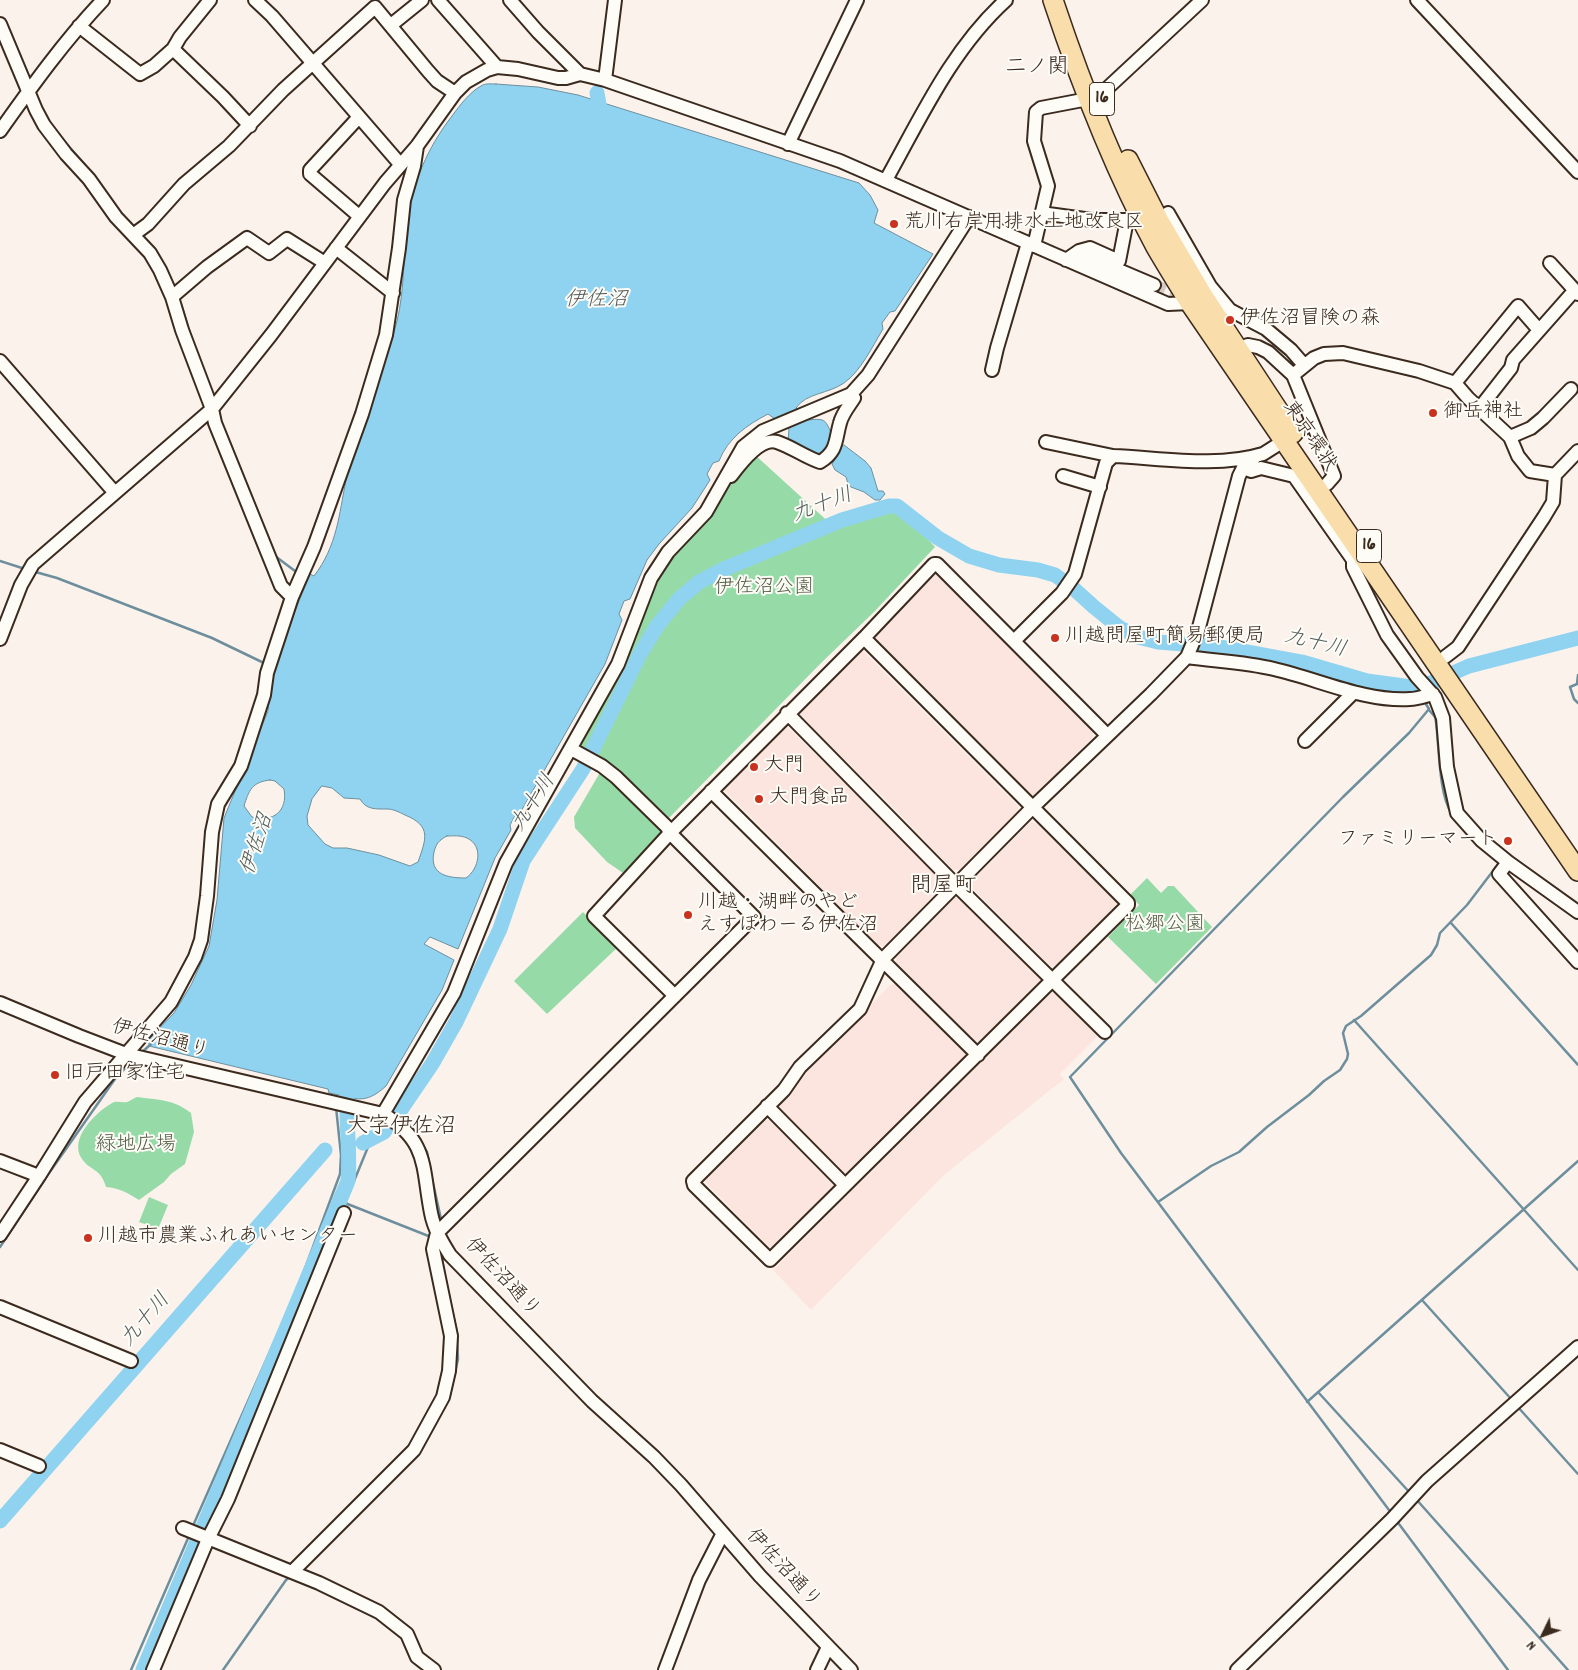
<!DOCTYPE html>
<meta charset="utf-8">
<style>
body{margin:0}
#map{position:relative;width:1578px;height:1670px;overflow:hidden;background:#fcf2ec;font-family:Dekko,sans-serif}
canvas{display:block}
.north{position:absolute;left:1518px;top:1610px;width:50px;height:50px;-webkit-text-stroke:4px #fdfcf7;paint-order:stroke;rotate:228deg;font-size:14px;font-weight:700;line-height:20px;text-align:center;color:#3b2a1e}
.north::after{content:'';display:block;margin:auto;width:18px;height:22px;background:#3b2a1e;clip-path:polygon(50% 0,100% 100%,50% 72%,0 100%)}
</style>
<div id="map">
<canvas width="1578" height="1670"></canvas>
<div class="north">N</div>
</div>
<script>
const c = document.querySelector('canvas').getContext('2d');
c.lineJoin = 'round';
function fillPath(path, color) { c.fillStyle = color; c.fill(path, 'evenodd'); }
function strokePath(path, color, width, dash) { c.strokeStyle = color; c.lineWidth = width; c.lineCap = dash ? 'butt' : 'round'; c.setLineDash(dash || []); c.stroke(path); }
function label(font, color, halo, rows, align = 'center') {
  c.font = font + ' Dekko,"Klee One",sans-serif'; c.lineWidth = 4; c.setLineDash([]); c.textBaseline = 'middle'; c.strokeStyle = halo; c.fillStyle = color; for (const [text, x, y, turn = 0] of rows) {
    c.save(); c.translate(x, y); c.rotate((+turn || 0) * Math.PI / 180); c.textAlign = isNaN(turn) ? turn : align; if (halo) c.strokeText(text, 0, 0); c.fillText(text, 0, 0); c.restore();
  }
}
fillPath(new Path2D(`
 M932 575H939L1093 730V737L1034 795H1029L874 640V633Z
 M857 650 863 651 1018 806V812L961 870H953L883 797 799 716V709Z
 M782 726 788 727 944 881V885L885 946 878 945 724 790V784Z
 M1030 822 1036 823 1116 902 1115 908 1057 966H1050L971 887 972 881Z
 M955 897 961 898 1041 978 1040 984 981 1042 975 1041 896 963V956Z
 M897 984 965 1052 966 1059 850 1174H844L780 1110V1104L791 1094 804 1072 890 985Z
 M1050 993H1056L1097 1033V1037L1060 1074 1064 1079 944 1175 811 1310 773 1270Z
 M764 1120H771L834 1183V1189L776 1248 769 1247 706 1183V1179Z`), '#fbe5de');
fillPath(new Path2D(`
 M754 454 833 526C855 519 882 505 905 514L935 547 874 612 820 664 668 819H664L576 747 659 571Z
 M602 769 663 829V836L626 875 607 862 575 828 574 817Z
 M1147 878 1161 893 1168 886H1174L1212 927 1156 984 1108 937 1139 905 1130 895Z
 M583 912 618 947 547 1014 514 981Z
 M137 1097C159 1100 173 1099 191 1113L194 1132 185 1164 171 1174 164 1182 139 1200C128 1193 119 1188 106 1187 101 1168 90 1171 82 1159 68 1139 96 1112 112 1103 116 1100 122 1103 127 1102 130 1101 134 1098 137 1097Z
 M149 1197 168 1205 158 1229 139 1222Z`), '#96dba7');
const water = new Path2D(`
 M496 84 538 87 578 95 859 183 870 195 878 210 874 223 933 254 895 311 890 312 882 323 883 329C872 347 861 371 844 383 828 394 806 393 796 408L808 420C827 418 825 420 833 437L824 455 818 457 788 442 789 429 768 414C747 425 728 438 719 461L713 463 707 474 710 480 692 508 659 544 647 560 630 599 624 601 619 614 622 620 605 664 520 813 516 814 510 825 511 830 495 858 458 949 430 937 424 944 454 960 442 990 386 1086C364 1106 356 1098 329 1093L328 1089 149 1046V1039L174 1013 191 985 209 946 217 900 224 818 268 711 270 685 281 645 310 574 314 576C337 546 339 515 346 480 349 466 353 453 357 439 370 400 387 361 397 321 405 288 403 255 407 223 412 183 428 147 452 116 460 105 470 92 481 86 485 83 492 84 496 84ZM270 780 275 781 284 789C288 811 273 823 252 817L244 806C249 790 252 782 270 780ZM322 786 332 788 344 798 360 799C366 810 376 809 387 809 393 809 399 812 405 815 432 826 426 839 418 862L410 866 379 855 347 848H333L325 844 308 825 307 816 312 799ZM447 836C453 836 460 835 467 838 484 846 479 869 466 878 448 878 429 875 434 852 436 844 439 840 447 836Z
 M844 445 865 461 871 468 878 491H883L885 494 880 500H875L864 492 851 487 848 484 846 477 835 470 832 464 837 456 836 454Z`);
fillPath(water, '#8fd3f1');
strokePath(water, '#6d8f9d', 1);
strokePath(new Path2D(`
 M597 93 599 82
 M59 135 85 165
 M181 304 192 340
 M275 556 299 574
 M0 561 25 569
 M32 571 57 578 212 638 266 664
 M1578 675 1577 684 1570 687 1574 699 1578 703
 M1429 710 1435 717 1436 722C1439 745 1439 795 1451 812
 M1451 923 1578 1065
 M1354 1020 1578 1270
 M140 1054 151 1044
 M400 1111 413 1131
 M422 1144 427 1152 430 1167
 M431 1174 441 1219
 M340 1201 431 1237
 M1158 1202 1211 1166 1239 1152 1267 1127 1309 1095 1324 1081 1340 1070 1347 1059 1348 1054 1343 1033 1346 1026 1361 1016 1431 955 1437 945 1440 933 1467 905 1499 863
 M343 1208 368 1147 384 1132
 M0 1247 47 1176 115 1079 134 1059
 M444 1254 442 1260 445 1275
 M446 1281 457 1333 458 1359 450 1395
 M1422 1300 1512 1400
 M1318 1392 1411 1494
 M1307 1402 1578 1161
 M1517 1406 1578 1474
 M425 1442 436 1423
 M1416 1499 1568 1670
 M217 1507 238 1457
 M1392 1514 1121 1153 1070 1077 1343 797 1409 733 1429 709 1424 701
 M1396 1520 1508 1670
 M192 1528 297 1290 340 1174 341 1155 336 1107
 M131 1670 189 1536
 M223 1670 286 1580 291 1576`), '#6d8f9d', 2.5);
strokePath(new Path2D(`
 M597 93 602 121
 M363 1143 384 1132 400 1111 432 1064 456 1022 500 929 523 861 583 769 640 654 657 626 679 599 699 582 724 569 842 520 889 506H897L938 538 969 556 999 565 1038 570 1055 575 1073 588 1094 607 1120 628 1138 637 1158 642 1221 647 1302 662 1367 681 1419 688 1469 666 1578 638
 M0 1521 325 1150
 M143 1670 348 1181C351 1147 344 1113 348 1079`), '#8fd3f1', 15);
strokePath(new Path2D(`
 M1154 285 1189 300
 M1214 311 1235 320`), '#d5cac3', 12, [12, 6]);
const minor = new Path2D(`
 M255 0 272 16 400 164
 M438 0 497 67
 M510 0 538 32 580 74
 M1417 0 1578 172
 M0 24 36 110 44 125 66 154 89 179 116 217 150 253 160 270 172 297 182 330 212 409 215 423 281 586 292 597
 M391 25 422 0
 M79 26 140 74 154 66 173 49 180 37 210 0
 M173 49 223 97 250 126
 M605 80 615 0
 M1100 95 1202 0
 M358 118 310 170V174L359 216
 M0 131C32 86 65 40 103 0
 M788 144 857 0
 M886 180C921 117 952 49 1006 0
 M1041 213 1092 220H1127L1119 261 1090 248 1079 251 1066 260
 M1159 221 1168 213 1210 286 1230 310 1266 329 1291 350 1304 365
 M133 235 148 224 184 184 229 146 283 90 375 7 428 71 437 81 455 93
 M1034 246 1048 186 1034 141 1036 112 1041 108 1088 99
 M336 248 393 293
 M1550 263 1578 294
 M1079 265 1088 257 1154 285
 M172 297 207 267 247 238 269 253 287 239 325 263
 M1237 349 1248 345 1258 347 1268 352 1293 375 1334 476 1327 484
 M0 361 115 493
 M992 370 997 348 1028 243
 M1293 375 1314 358 1324 354 1343 353 1419 371 1455 383 1468 398 1510 437 1518 456 1530 471 1555 475
 M1455 383 1518 306 1539 330
 M1479 409 1511 368 1513 360 1574 291
 M1510 437 1531 428 1543 418 1571 389
 M1046 442 1113 456
 M1243 468 1251 471 1261 468 1294 476 1353 560V567L1387 635 1417 677 1435 697 1443 718 1447 767 1457 813 1481 840 1508 862 1499 874 1578 962
 M731 476C740 464 761 437 777 442 792 447 805 457 820 462 838 451 835 440 840 423 842 414 849 406 854 398L851 394
 M1063 476 1100 487
 M864 638 1128 903V905L770 1260 694 1185 693 1181 784 1090 800 1067 860 1009 883 959 1033 807 1151 694 1187 657 1198 631 1239 476 1243 468 1255 457
 M0 639 21 585 33 564 212 409 271 335 385 183 417 146 455 93 466 82 487 70 497 67 518 69 558 78H566L580 74 605 80 840 161 1168 304 1190 303 1196 300
 M1014 641 1062 593 1075 574 1106 463 1113 456C1162 458 1217 468 1263 454L1312 423
 M1187 657C1215 661 1246 662 1274 669 1318 679 1365 702 1410 699 1418 699 1425 696 1433 694
 M1445 657 1458 647 1544 517 1553 502 1555 475 1578 451
 M787 713 956 885 1105 1032
 M1305 741 1353 693
 M711 791 978 1055
 M1508 862 1578 912
 M675 996 594 916 670 833 864 638 934 564H937L1107 735
 M0 1003 79 1036 126 1054 383 1114C429 1141 422 1168 431 1213 434 1229 442 1242 450 1255L592 1401 654 1457 681 1485 760 1576 851 1670
 M767 1106 845 1185
 M383 1114 454 993 506 863 618 664 651 578 668 552 706 512 743 447 763 431 851 394 868 375 969 217
 M0 1161 39 1176
 M0 1235 39 1176 85 1102 171 1002 195 957 201 940 207 896 212 832 218 804 241 766 264 695 267 673 292 597 314 547 362 414 386 335 399 248 404 200 414 166 417 146
 M0 1307 131 1361
 M0 1450 39 1466
 M183 1528 319 1583 379 1612 407 1634 417 1657 434 1670
 M292 1572 414 1450 443 1397 449 1371 451 1336 433 1249 437 1233 754 917 670 833 667 827 616 777 602 766 571 749
 M153 1670 208 1539 228 1499 344 1213
 M665 1670 699 1580 723 1533
 M817 1670 828 1647
 M1237 1670 1392 1519 1427 1481 1578 1347`);
const highway = new Path2D(`
 M1053 0C1081 84 1114 169 1156 247 1167 266 1179 285 1190 303L1578 871
 M1128 160 1159 221 1203 296 1293 433`);
strokePath(minor, '#3b2a1e', 16);
strokePath(highway, '#3b2a1e', 22);
strokePath(minor, '#fdfcf7', 12);
strokePath(highway, '#f9deab', 19);
for (const [x, y, r, color] of [
 [894,224,5,"#c8321e"],
 [1230,320,5,"#c8321e"],
 [1433,413,5,"#c8321e"],
 [1055,638,5,"#c8321e"],
 [754,767,5,"#c8321e"],
 [759,799,5,"#c8321e"],
 [1508,841,5,"#c8321e"],
 [688,915,5,"#c8321e"],
 [55,1075,5,"#c8321e"],
 [88,1238,5,"#c8321e"]
]) { const dot = new Path2D(); dot.arc(x, y, r, 0, 2 * Math.PI); c.fillStyle = color; c.fill(dot); strokePath(dot, '#fdfcf7', 2); }
for (const [x, y, w] of [
 [1102,99,25],
 [1369,546,25]
]) { const box = new Path2D(); box.roundRect(x - w / 2, y - 16.5, w, 33, 4); c.fillStyle = '#fdfcf7'; c.fill(box); strokePath(box, '#3b2a1e', 1); }
label('bold 19px', '#3b2a1e', null, [
 ["16",1102,99],
 ["16",1369,546]
]);
label('20px', '#3b2a1e', '#fdfcf7', [
 ["荒川右岸用排水土地改良区",904,224],
 ["伊佐沼冒険の森",1240,320],
 ["御岳神社",1443,413],
 ["川越問屋町簡易郵便局",1065,638],
 ["大門",764,767],
 ["大門食品",769,799],
 ["ファミリーマート",1498,841,"right"],
 ["川越・湖畔のやど",698,904],
 ["えすぽわーる伊佐沼",698,927],
 ["旧戸田家住宅",65,1075],
 ["川越市農業ふれあいセンター",98,1238]
], 'left');
label('20px', '#3b2a1e', '#fdfcf7', [
 ["東京環状",1308,437,56],
 ["伊佐沼通り",160,1041,15],
 ["伊佐沼通り",501,1279,47],
 ["伊佐沼通り",782,1570,47]
]);
label('20px', '#565f47', '#fdfcf7', [
 ["伊佐沼公園",764,589],
 ["松郷公園",1165,926],
 ["緑地広場",136,1146]
]);
label('21px', '#3b2a1e', '#fdfcf7', [
 ["二ノ関",1037,69]
]);
label('italic 21px', '#545d5d', '#fdfcf7', [
 ["伊佐沼",596,302],
 ["九十川",823,507,-20],
 ["九十川",1315,645,14],
 ["九十川",535,804,-57],
 ["伊佐沼",259,845,-72],
 ["九十川",147,1321,-49]
]);
label('22px', '#3b2a1e', '#fdfcf7', [
 ["問屋町",943,888],
 ["大字伊佐沼",401,1129]
]);
</script>
